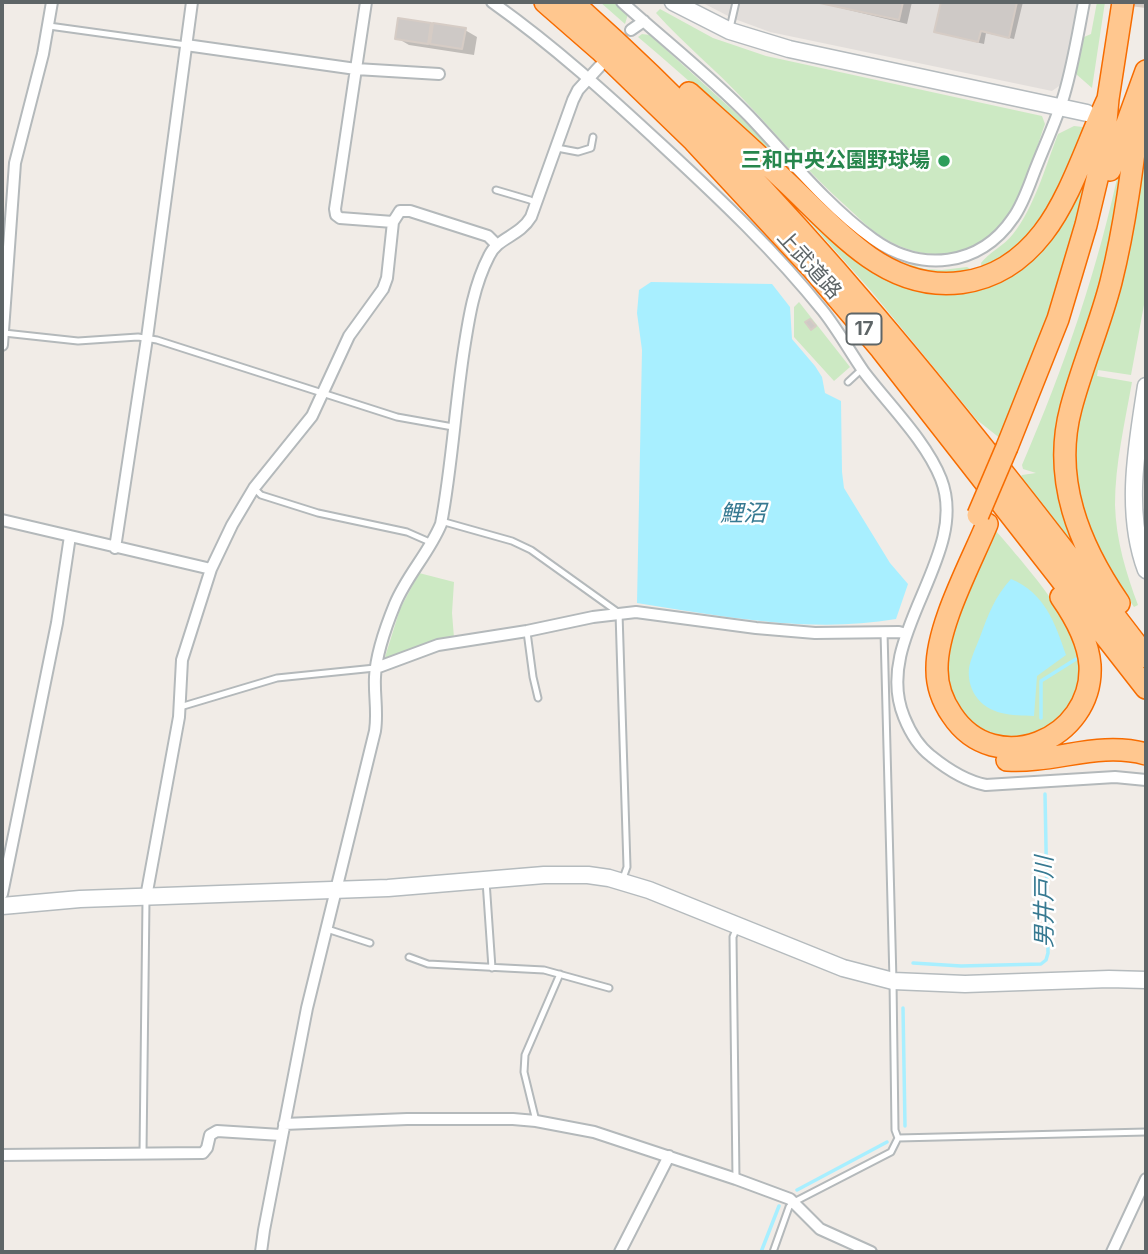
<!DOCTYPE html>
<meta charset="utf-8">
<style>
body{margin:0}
#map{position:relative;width:1148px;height:1254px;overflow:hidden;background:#f1ece7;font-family:Inter,sans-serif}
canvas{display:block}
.frame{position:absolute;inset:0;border:4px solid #5e6567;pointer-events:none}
</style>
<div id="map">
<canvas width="1148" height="1254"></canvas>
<div class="frame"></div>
</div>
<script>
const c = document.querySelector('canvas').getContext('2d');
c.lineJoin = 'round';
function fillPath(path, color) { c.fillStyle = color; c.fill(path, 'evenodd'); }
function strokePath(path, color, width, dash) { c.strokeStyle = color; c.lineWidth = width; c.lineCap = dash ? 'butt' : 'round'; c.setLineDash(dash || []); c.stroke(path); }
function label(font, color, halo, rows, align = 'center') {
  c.font = font + ' Inter,"Noto Sans JP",sans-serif'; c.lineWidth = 5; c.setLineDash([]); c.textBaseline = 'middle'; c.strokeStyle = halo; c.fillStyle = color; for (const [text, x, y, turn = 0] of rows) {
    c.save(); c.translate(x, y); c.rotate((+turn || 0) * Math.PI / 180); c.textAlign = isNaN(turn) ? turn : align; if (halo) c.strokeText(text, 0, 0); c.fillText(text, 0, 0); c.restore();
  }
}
fillPath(new Path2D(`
 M701 2H1078L1062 84 1052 91 770 32 732 18Z`), '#e2dedb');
fillPath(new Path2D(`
 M600 2H615L628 14 625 24Z
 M1097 2H1105L1092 88 1076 74 1084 37 1091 34Z
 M660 9 713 38 766 56 1042 116 1045 124C1032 160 1022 207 993 234 962 262 918 259 884 238 870 230 859 218 847 207 810 174 778 136 744 100 716 70 684 44 656 13Z
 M642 34 650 35 738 115 826 203 878 248 902 262 925 269 942 270 967 267 974 271C948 274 925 274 900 264 860 248 821 203 789 173 740 126 690 81 638 37Z
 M1074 126 1083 127 1073 160 1048 210 1017 249 982 268 981 263C988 253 1004 246 1013 234 1034 208 1046 165 1058 134Z
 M1144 142H1146V294L1131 375 1098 370 1097 376 1132 382C1125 422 1115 464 1115 505 1116 540 1126 573 1138 605L1134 607 1103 562 1077 499 1074 444 1085 389 1110 322 1124 270Z
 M1094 153 1059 285 1026 377 1001 439 977 420 872 292 784 193 860 258 993 283Z
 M1121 160H1126L1118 229 1069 395 1081 557 1020 478 1022 475 1036 473 1023 469 1022 465C1065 366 1099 266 1121 160Z
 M799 302 850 367 834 381 794 337V307Z
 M996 531C1020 559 1072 617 1079 653 1097 756 940 771 948 659 951 614 977 571 996 531Z
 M419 573 454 582 452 613 454 638 420 646 388 659 385 657 400 609Z`), '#cce9c3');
fillPath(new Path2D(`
 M651 282 772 284 790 307 792 339 815 366 822 377 825 393 841 401 842 472 844 488 890 563 908 584 896 619C810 634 721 616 637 603L642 350 637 313 639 290Z
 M1011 579C1045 593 1055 623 1066 655L1037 676 1034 716C1012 715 989 716 975 695 970 687 968 678 969 668 971 658 976 647 980 637 988 615 995 596 1011 579Z`), '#a8efff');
fillPath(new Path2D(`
 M816 2H912L907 24Z
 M943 2H1023L1014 39 986 33 984 44 942 34 936 31Z
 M430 25 465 30 477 37 474 55 409 45 397 38Z`), '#0003');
strokePath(new Path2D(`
 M1041 718V681L1076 659
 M913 963 961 966 1041 964 1046 960 1048 953 1045 794
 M903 1008 905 1126
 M797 1190 887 1142
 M761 1252 779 1206`), '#a8efff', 3.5);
const building = new Path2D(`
 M815 2H903L899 20Z
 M941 2H1017L1009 38 981 31 978 42 934 32Z
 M1106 2H1146V7Z
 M398 18 431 23 428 44 395 39Z
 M433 23 466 28 462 49 430 44Z
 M810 319 816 326 811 330 805 322Z`);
fillPath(building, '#cec9c6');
strokePath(building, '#d6ccc5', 2);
const lane = new Path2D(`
 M49 26 186 45
 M730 28 736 2
 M557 148 578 152 591 148 593 137
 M496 190 530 200 537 204
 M4 333 78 341 138 337 157 340 397 417 453 427
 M848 382 862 369
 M254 488 261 495 318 513 407 532 432 543
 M441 521 512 541 531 550 619 613 627 867 622 881
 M527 632 533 677 538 698
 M180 707 277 678 375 668
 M486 881 492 968
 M327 929 370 943
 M409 957 428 964 544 970 609 988
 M536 1121 524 1072 525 1055 560 974
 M898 1138 1146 1132
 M143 1153 146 900
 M736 1179 733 937 737 927
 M773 1252 789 1207 794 1202 891 1152 898 1138 895 1130 893 981 884 632`);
const street = new Path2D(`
 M366 2 335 209 336 215 340 218 393 222
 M492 2C554 46 609 96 665 148 720 199 775 251 823 311 838 330 850 352 864 372 889 405 926 441 941 479 971 556 871 637 904 717 910 732 918 746 931 756 947 769 965 781 986 785L1115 777 1146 780
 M622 2C664 40 709 75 749 116 789 158 826 205 873 239 920 273 980 267 1013 218 1024 203 1030 182 1037 165 1046 142 1057 119 1064 95 1073 65 1078 33 1084 2
 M631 30 644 21
 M186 45 356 69 439 74
 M2 345 15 163 43 54 52 2
 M2 520 211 569
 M115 548 147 338 192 2
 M376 668 438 645 527 631 593 617 636 612 756 628 815 633 899 632 906 634
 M2 894 57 623 70 536
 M146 897 179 717 182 660 211 569 232 525 254 488 312 416 349 336 383 289 387 278 393 222 400 211H410L488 236 497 245
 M284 1124 407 1119H513L536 1121 594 1132 736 1179 790 1199 820 1229 871 1252
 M2 1155 203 1153 207 1148 210 1135 217 1131 281 1135
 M261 1252 264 1230 307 1008 375 731C378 712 374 695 375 677 376 653 386 626 395 604 407 575 429 553 441 524 452 466 455 407 464 349 469 317 474 285 489 256 498 237 519 237 531 217L573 100 578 90 600 66
 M620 1252 669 1156
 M1112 1252 1146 1179`);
const secondary = new Path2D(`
 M673 2 730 31 789 49 1087 113
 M1146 386C1137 445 1124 511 1146 570
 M2 906 80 899 388 888 544 875H588L609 878 649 890 843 968 893 981 965 984 1109 979 1146 980`);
const highway = new Path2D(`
 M545 2 600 50 694 141 812 268 881 349 1146 688
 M572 2C790 195 969 426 1146 657
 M689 93C720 121 752 149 783 179 811 205 838 235 869 257 929 299 998 291 1043 233 1071 197 1088 141 1108 99
 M1110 170 1146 71
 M1007 447 1058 319 1086 225 1103 154 1108 99 1123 2
 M987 524C970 565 936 627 937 670 937 687 943 702 952 715 995 780 1094 740 1090 665 1088 640 1075 617 1061 597
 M1119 603C1079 545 1052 479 1071 408 1082 366 1100 325 1111 282 1127 218 1134 153 1142 88
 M1007 760C1055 763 1098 741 1146 754`);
strokePath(lane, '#b4b9bb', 9);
strokePath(street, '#b4b9bb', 14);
strokePath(secondary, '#b5bbbe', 19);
strokePath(highway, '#f76c00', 24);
strokePath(lane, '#fff', 5);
strokePath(street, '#fff', 10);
strokePath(secondary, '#fff', 16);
strokePath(highway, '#ffc78f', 21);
const highwayBridge = new Path2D(`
 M978 515 1007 447`);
strokePath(highwayBridge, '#f76c00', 24, []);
strokePath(highwayBridge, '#ffc78f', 21);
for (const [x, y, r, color] of [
 [944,161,7,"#2e9e5b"]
]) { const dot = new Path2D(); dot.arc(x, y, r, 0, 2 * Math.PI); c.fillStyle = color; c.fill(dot); strokePath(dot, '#fff', 2.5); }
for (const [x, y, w] of [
 [864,329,35]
]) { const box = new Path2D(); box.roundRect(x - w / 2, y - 15.5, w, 31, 5); c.fillStyle = '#fff'; c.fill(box); strokePath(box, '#5e6567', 2); }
label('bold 19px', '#5e6567', null, [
 ["17",864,329]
]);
label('bold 21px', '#27864d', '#fff', [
 ["三和中央公園野球場",930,161]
], 'right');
label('21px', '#5e6567', '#fff', [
 ["上武道路",809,265,48]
]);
label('italic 23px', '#367991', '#fff', [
 ["鯉沼",743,514],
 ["男井戸川",1045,902,-90]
]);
</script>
